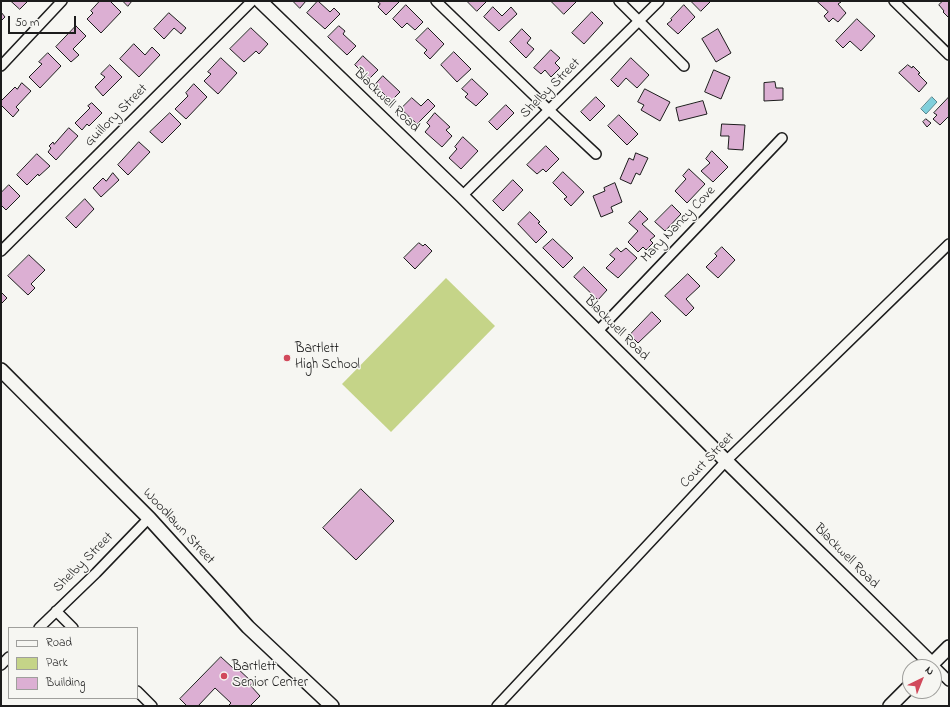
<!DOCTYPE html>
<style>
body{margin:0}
#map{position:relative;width:950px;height:707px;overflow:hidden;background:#f6f6f2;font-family:"Indie Flower",sans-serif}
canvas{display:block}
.frame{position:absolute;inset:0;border:2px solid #1c1c1c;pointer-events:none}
.legend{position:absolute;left:8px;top:627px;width:130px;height:72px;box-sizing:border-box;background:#f6f6f2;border:1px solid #9f9f9c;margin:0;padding:5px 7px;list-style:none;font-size:12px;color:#1c1c1c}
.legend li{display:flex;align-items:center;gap:8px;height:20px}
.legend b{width:20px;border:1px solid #9f9f9c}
.north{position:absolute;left:902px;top:659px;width:40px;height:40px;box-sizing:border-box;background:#f6f6f2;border:1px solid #9f9f9c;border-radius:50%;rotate:43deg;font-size:11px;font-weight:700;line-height:16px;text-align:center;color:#1c1c1c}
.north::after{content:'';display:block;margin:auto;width:14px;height:18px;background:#d1495b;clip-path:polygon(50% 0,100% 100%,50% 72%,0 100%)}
.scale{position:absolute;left:8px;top:16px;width:68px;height:18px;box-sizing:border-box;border:2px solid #1c1c1c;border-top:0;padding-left:5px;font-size:12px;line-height:14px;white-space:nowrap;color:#1c1c1c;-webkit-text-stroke:3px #f6f6f2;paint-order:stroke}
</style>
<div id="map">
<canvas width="950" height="707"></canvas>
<div class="frame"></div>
<ul class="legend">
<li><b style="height:5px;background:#f6f6f2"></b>Road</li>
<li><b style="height:11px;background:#c5d488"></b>Park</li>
<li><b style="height:11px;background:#dcafd3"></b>Building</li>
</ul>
<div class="north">N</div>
<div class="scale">50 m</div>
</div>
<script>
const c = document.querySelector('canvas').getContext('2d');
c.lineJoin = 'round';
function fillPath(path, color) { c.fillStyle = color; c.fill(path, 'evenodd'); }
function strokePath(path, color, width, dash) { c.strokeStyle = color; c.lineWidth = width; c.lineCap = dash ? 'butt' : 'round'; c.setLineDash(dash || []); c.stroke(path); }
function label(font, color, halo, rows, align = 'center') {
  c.font = font + ' "Indie Flower",sans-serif'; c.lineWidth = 3; c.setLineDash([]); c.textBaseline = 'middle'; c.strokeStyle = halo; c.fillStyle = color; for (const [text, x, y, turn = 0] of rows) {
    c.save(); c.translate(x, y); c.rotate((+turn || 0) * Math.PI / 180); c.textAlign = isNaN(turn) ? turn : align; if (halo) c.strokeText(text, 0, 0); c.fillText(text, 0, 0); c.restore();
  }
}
fillPath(new Path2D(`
 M446 278 495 326 391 432 342 384Z`), '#c5d488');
const water = new Path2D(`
 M932 97 937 102 926 114 921 109Z`);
fillPath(water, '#7fcfdb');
strokePath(water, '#57878f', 1);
const building = new Path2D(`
 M11 1H28L20 9Z
 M100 1H110L121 12 101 33 87 19 93 13 91 11Z
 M123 1H132L128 6Z
 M293 1H306L300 8Z
 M318 1 330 12 334 8 340 14 325 29 307 13Z
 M377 1H400L386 15 378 7 380 4Z
 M467 1H487L477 11Z
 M551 1H577L564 14Z
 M691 1H711L701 11Z
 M817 1H840L841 2 838 4 846 13 838 22 833 18 829 22 824 16 828 12Z
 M943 1H949V18L943 12 944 11 939 5Z
 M406 5 423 22 415 30 407 23 402 28 393 19Z
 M684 5 695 17 678 34 667 24 672 20 671 19Z
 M493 7 502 16 511 7 517 14 499 31 484 17Z
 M1 12 5 17 1 21Z
 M592 12 603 23 584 44 572 33Z
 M169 13 186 28 181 34 174 28 164 39 154 29Z
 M857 19 875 36 861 51 850 41 843 48 836 41Z
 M76 26 86 36 73 49 79 55 71 62 56 47Z
 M339 26 345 31 343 34 356 46 347 55 328 37Z
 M251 28 268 44 259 54 256 51 244 62 230 49Z
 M428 28 444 44 430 59 424 53 427 50 416 40Z
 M522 29 531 38 527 43 534 49 526 58 510 42Z
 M718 29 731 53 716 62 702 39Z
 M134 44 145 55 152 47 160 55 139 77 120 59Z
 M551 50 560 58 555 63 560 68 551 77 545 70 541 74 534 68Z
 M454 52 471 69 457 82 441 65Z
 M48 53 61 66 40 88 29 77 42 64 39 62Z
 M363 56 378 70 369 79 355 65Z
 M221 58 237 73 218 94 204 81 211 74 208 72Z
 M631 58 649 75 637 88 626 78 618 87 611 80Z
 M110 65 122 77 103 96 95 87 105 77 101 74Z
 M908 65 912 68 913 66 920 73 918 74 927 83 919 92 899 73Z
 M714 70 730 77 721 99 705 92Z
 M383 76 400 92 391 101 375 85Z
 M472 79 488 94 476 106 465 97 468 94 462 89Z
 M775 82 776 88H783V100L764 101V83Z
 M22 83 31 91 16 107 19 110 13 117 1 105V101L15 87 17 89Z
 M194 84 207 97 186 119 175 109 188 96 186 93Z
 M645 89 670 102 660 121 641 110 644 105 638 102Z
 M596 97 605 106 590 121 581 112Z
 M949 97V118L948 117 940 125 933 119 937 115 934 113Z
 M412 98 421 106 428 99 435 106 417 124 401 109Z
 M703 101 707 114 679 121 676 108Z
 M92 103 102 113 89 126 87 124 82 130 75 123 90 108 88 106Z
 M506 105 514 113 497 130 489 122Z
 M170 113 181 124 162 143 150 132Z
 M435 113 450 127 446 130 452 136 442 147 425 132 430 126 427 123Z
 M619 115 638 134 627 145 608 126Z
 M926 119 931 123 927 127 923 122Z
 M722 124 745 125 743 150 728 149 729 136H721Z
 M69 128 78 136 56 160 48 152 51 148 49 146 53 142 54 144Z
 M463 137 478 151 461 169 449 158 457 149 455 147Z
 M139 142 150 152 128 175 118 165Z
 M546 146 559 159 546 172 543 169 537 174 527 165Z
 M712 151 728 167 713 182 701 171 710 163 706 159Z
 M636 153 648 158 640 175 636 173 631 184 620 179 629 158 633 160Z
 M37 154 50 166 39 176 38 174 27 185 17 175Z
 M689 169 705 184 687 203 675 191 686 179 683 176Z
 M563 172 584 192 571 206 564 199 567 197 553 183Z
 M113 173 119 180 101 197 93 188 103 178 106 181Z
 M513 180 523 190 503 211 493 201Z
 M615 183 622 202 611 207 613 212 601 217 593 196 605 191 604 188Z
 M9 185 20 196 6 210 1 205V193Z
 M85 199 94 209 76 228 66 218Z
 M672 205 681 214 665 231 655 222Z
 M640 211 648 219 642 224 655 236 650 240 653 243 646 250 643 247 638 252 628 242 638 231 629 223Z
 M530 212 540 222 538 223 547 232 536 243 518 224Z
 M553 239 573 258 563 268 543 248Z
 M419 243 423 246 425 244 432 251 415 269 404 258Z
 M722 247 735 260 718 278 706 267 717 256 715 254Z
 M617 248 621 252 626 248 637 258 618 278 606 268 615 259 610 255Z
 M29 255 45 270 31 284 35 288 28 295 8 276Z
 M584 267 607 290 598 300 574 277Z
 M688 274 700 286 686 299 694 308 686 316 665 296Z
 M1 292 7 298 1 304Z
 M652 312 661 321 638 343 630 335Z
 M361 489 394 521 356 560 323 528Z
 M221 657 233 668 235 666 253 683 250 685 260 696 250 706H228L231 703 215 688 198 706H187L180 699Z`);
fillPath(building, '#dcafd3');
strokePath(building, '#1c1c1c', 1);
const street = new Path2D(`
 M436 1 549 110 596 154
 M619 1 684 66
 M894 1 949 55
 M1 66 62 1
 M462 196 659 1
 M1 251 252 1
 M597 332 782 138
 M56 611 73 628
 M39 628 96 573 149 518
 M932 664 949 681
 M1 665 9 657
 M137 691 152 706
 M497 706 726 461 949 244`);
const secondary = new Path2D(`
 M260 1 462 196 726 461 932 664
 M1 370 149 518 248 627 332 706
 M929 667 949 647
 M890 706 910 686`);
strokePath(street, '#1c1c1c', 12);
strokePath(secondary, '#1c1c1c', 16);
strokePath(street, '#f6f6f2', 9);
strokePath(secondary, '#f6f6f2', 13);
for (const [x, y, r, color] of [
 [287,358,4,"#d1495b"],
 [224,676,4,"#d1495b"]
]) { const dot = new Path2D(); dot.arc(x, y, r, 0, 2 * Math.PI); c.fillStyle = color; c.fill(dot); strokePath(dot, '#f6f6f2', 1.5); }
label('14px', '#1c1c1c', '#f6f6f2', [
 ["Shelby Street",551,89,-45],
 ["Blackwell Road",386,101,44],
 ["Guillory Street",117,116,-45],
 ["Mary Nancy Cove",679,225,-46],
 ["Blackwell Road",616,329,45],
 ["Court Street",708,461,-46],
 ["Woodlawn Street",178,527,47],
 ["Blackwell Road",846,557,45],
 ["Shelby Street",84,563,-45]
]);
label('14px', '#1c1c1c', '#f6f6f2', [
 ["Bartlett",295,350],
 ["High School",295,366],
 ["Bartlett",232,668],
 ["Senior Center",232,684]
], 'left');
</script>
